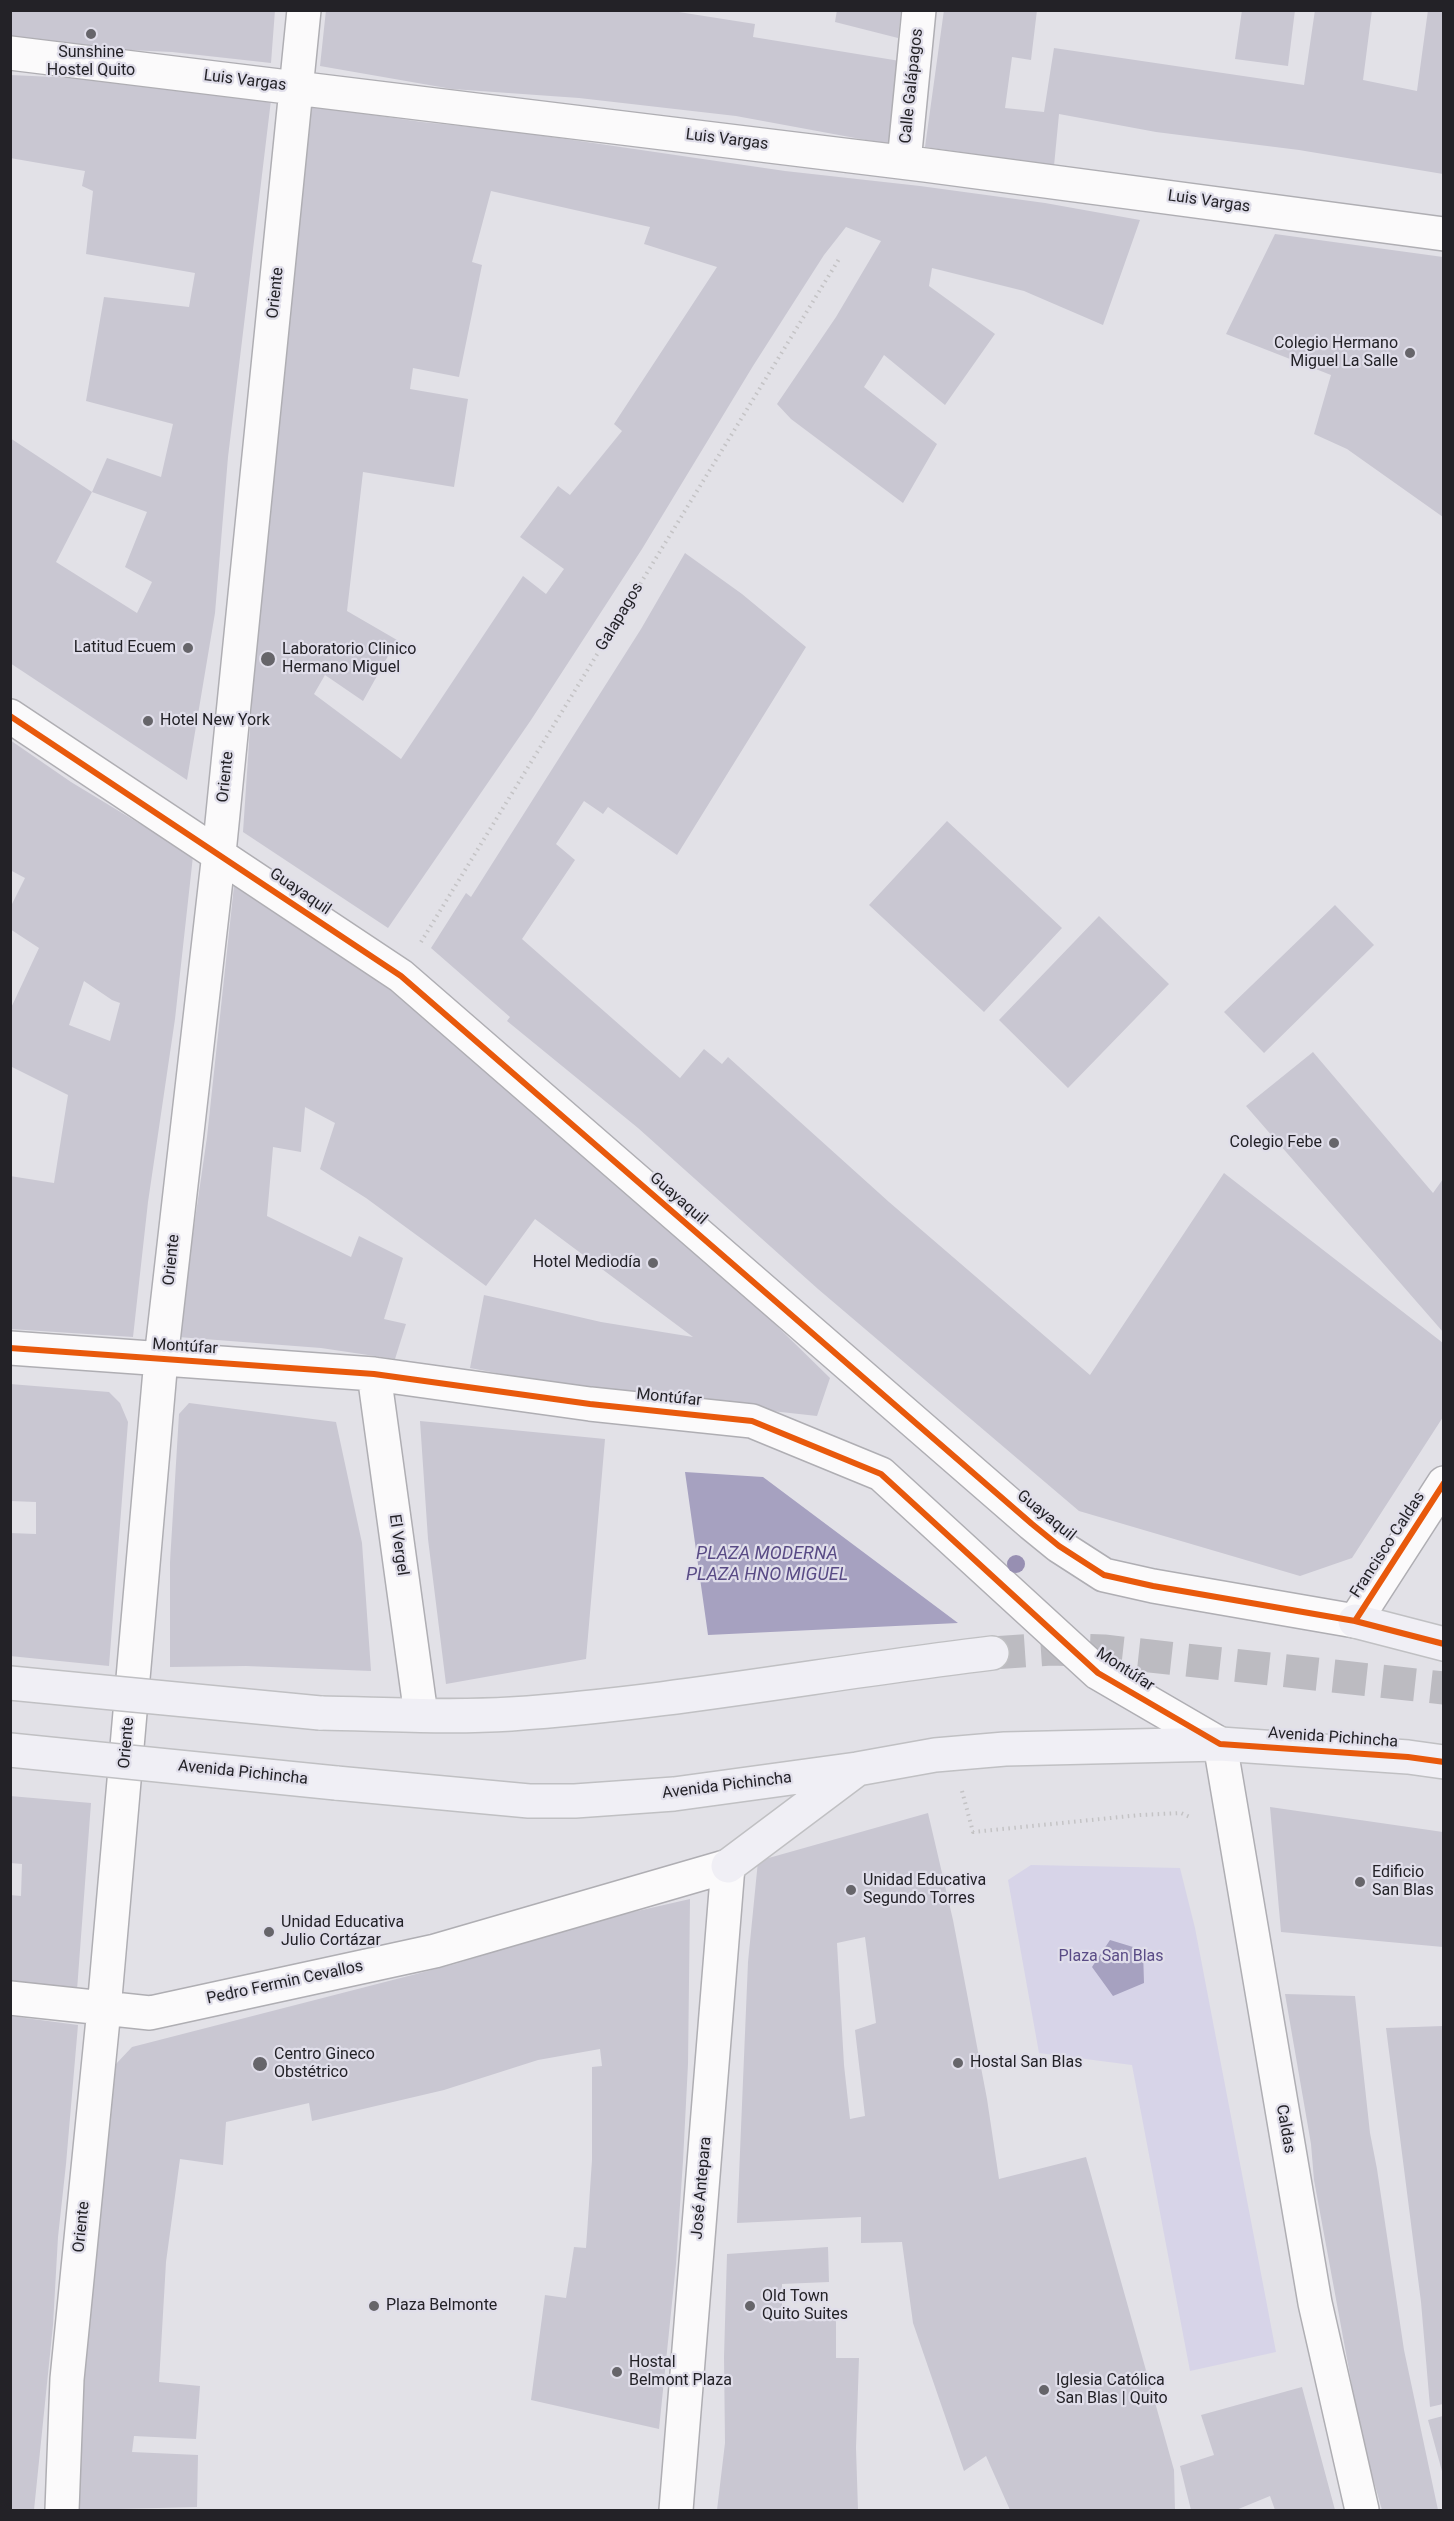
<!DOCTYPE html>
<meta charset="utf-8">
<style>
body{margin:0}
#map{position:relative;width:1454px;height:2521px;overflow:hidden;background:#e2e1e7;font-family:Roboto,sans-serif}
canvas{display:block}
.frame{position:absolute;inset:0;border:12px solid #232227;pointer-events:none}
</style>
<div id="map">
<canvas width="1454" height="2521"></canvas>
<div class="frame"></div>
</div>
<script>
const c = document.querySelector('canvas').getContext('2d');
c.lineJoin = 'round';
function fillPath(path, color) { c.fillStyle = color; c.fill(path, 'evenodd'); }
function strokePath(path, color, width, dash) { c.strokeStyle = color; c.lineWidth = width; c.lineCap = dash ? 'butt' : 'round'; c.setLineDash(dash || []); c.stroke(path); }
function label(font, color, halo, rows, align = 'center') {
  c.font = font + ' Roboto,sans-serif'; c.lineWidth = 4.5; c.setLineDash([]); c.textBaseline = 'middle'; c.strokeStyle = halo; c.fillStyle = color; for (const [text, x, y, turn = 0] of rows) {
    c.save(); c.translate(x, y); c.rotate((+turn || 0) * Math.PI / 180); c.textAlign = isNaN(turn) ? turn : align; if (halo) c.strokeText(text, 0, 0); c.fillText(text, 0, 0); c.restore();
  }
}
fillPath(new Path2D(`
 M1031 1865 1180 1868 1195 1928 1276 2352 1190 2371 1132 2065 1039 2053 1008 1880Z`), '#d7d4e8');
fillPath(new Path2D(`
 M685 1472 763 1477 958 1623 708 1635Z
 M1110 1940 1143 1950 1144 1983 1113 1996 1092 1967Z`), '#a6a1c0');
fillPath(new Path2D(`
 M10 10H275L271 63 172 52 107 49 10 37Z
 M326 10H666L755 24 753 37 900 61 893 145 736 116 579 98 452 89 320 66Z
 M837 10H901L898 38 835 22Z
 M944 10H1037L1031 60 1012 57 1005 108 1044 112 1054 48 1304 85 1315 10H1372L1363 80 1417 91 1428 10H1443V174L1299 150 1156 132 1059 114 1054 166 925 147Z
 M1242 10H1295L1288 66 1235 59Z
 M10 75 97 79 271 100 228 457 215 613 187 780 10 663V438L92 492 56 562 137 613 152 582 125 567 147 512 92 492 107 458 161 477 173 424 86 401 104 297 189 307 195 273 86 254 93 191 82 186 85 171 10 158Z
 M311 106 422 122 511 131 785 171 920 186 1045 203 1140 220 1103 325 1024 291 932 268 929 286 995 334 945 405 884 355 864 387 937 444 903 503 791 419 777 404 836 317 881 241 846 227 824 255 753 366 642 549 531 720 388 928 243 832 256 639 287 348 303 166ZM491 191 650 227 644 244 717 267 614 424 622 431 570 495 558 486 520 537 564 569 546 594 523 576 401 759 314 694 325 675 363 701 397 640 347 611 363 472 454 487 468 399 410 389 413 368 459 377 482 265 472 262Z
 M1275 234 1443 257V517L1347 449 1314 434 1331 375 1226 334Z
 M685 553 742 594 806 647 677 855 608 807 603 814 584 801 556 844 575 860 522 939 680 1078 704 1049 722 1064 728 1057 889 1202 1090 1375 1224 1173 1443 1343V1417L1352 1558 1300 1576 1079 1511 818 1289 638 1128 507 1021 510 1017 431 948 466 893 471 897 641 629Z
 M10 740 71 782 193 856 175 1019 148 1202 133 1337 10 1329V1176L54 1183 68 1095 10 1066V1010L39 948 10 929V908L25 878 10 870ZM84 981 112 1000 120 1003 110 1041 69 1025Z
 M947 821 1062 928 984 1012 869 905Z
 M234 886 358 964 458 1045 730 1280 830 1378 817 1416 591 1391 470 1368 484 1295 601 1322 693 1337 535 1219 486 1286 366 1198 320 1169 335 1123 305 1107 301 1152 273 1147 267 1216 351 1257 359 1236 403 1258 384 1319 406 1324 395 1359 321 1348 178 1337 207 1137Z
 M1335 905 1374 945 1264 1053 1224 1012Z
 M1099 916 1169 984 1068 1088 999 1020Z
 M1313 1052 1433 1193 1443 1179V1332L1246 1106Z
 M10 1384 109 1392 120 1403 128 1422 109 1666 10 1656V1533L36 1534V1502L10 1501Z
 M189 1403 336 1422 362 1543 371 1671 246 1666 170 1667V1562L179 1414Z
 M420 1421 605 1439 586 1659 446 1684 428 1539Z
 M10 1796 91 1803 77 1990 10 1982V1895L21 1896 22 1864 10 1863Z
 M1270 1807 1443 1832V1947L1281 1932Z
 M928 1813 953 1920 987 2099 999 2179 1086 2157 1174 2470 1175 2510H1010L986 2456 964 2471 913 2323 902 2242 861 2243V2217L737 2223 748 1962 758 1861ZM865 1937 876 2023 855 2030 865 2116 850 2119 844 2065 837 1943Z
 M690 1899 688 2064 683 2161 676 2264 659 2429 531 2400 545 2295 566 2298 574 2247 586 2248 592 2160V2067L602 2066 600 2049 538 2060 444 2090 312 2121 309 2103 226 2122 223 2165 180 2159 166 2262 159 2382 200 2386 196 2439 134 2436 132 2452 198 2455 197 2507 79 2510 84 2375 94 2251 115 2065 132 2047 455 1964 585 1923Z
 M1285 1994 1355 1996 1370 2133 1377 2169 1404 2350 1438 2510H1382L1362 2440 1314 2180 1311 2144Z
 M10 2016 78 2025 66 2164 58 2237 53 2325 34 2510H10Z
 M1443 2026V2404L1430 2407 1421 2302 1386 2028Z
 M828 2247 829 2282 782 2284V2321L836 2319V2358H859L856 2448 858 2510H717L725 2443 724 2357 727 2254Z
 M1302 2387 1335 2510H1275L1270 2496 1236 2510H1191L1180 2466 1214 2455 1201 2415Z
 M1443 2416V2475L1428 2420Z`), '#c9c7d2');
strokePath(new Path2D(`
 M992 1653 1051 1649 1104 1651 1444 1688`), '#bcbbc1', 33, [33, 16]);
const minor = new Path2D(`
 M10 53 925 165 1444 234
 M904 162 919 10
 M10 716 401 976 1032 1524 1059 1546 1104 1575 1153 1586 1355 1621 1444 1483
 M10 1348 374 1374 590 1404 752 1421 881 1474 1098 1673 1220 1744 1315 2303 1362 2510
 M374 1374 421 1715
 M10 1998 150 2013 435 1951 728 1866 676 2510
 M62 2510 67 2379 104 2009 161 1359 219 853 304 10`);
const major = new Path2D(`
 M1355 1621 1444 1644
 M320 1713C383 1714 448 1718 511 1714 672 1703 832 1672 992 1653
 M336 1783 529 1801H575L674 1794 857 1769 935 1755 1005 1749 1220 1744 1408 1757 1444 1762
 M728 1866 856 1770`);
strokePath(minor, '#afaeb3', 36);
strokePath(major, '#c0c0c3', 36);
strokePath(new Path2D(`
 M421 942 839 259
 M962 1791 973 1832 1140 1815 1181 1813 1192 1818`), '#c4c3c5', 4, [1.5, 4.5]);
strokePath(minor, '#fbfafb', 33);
strokePath(major, '#f0eff5', 33);
const majorBridge = new Path2D(`
 M10 1683 320 1713
 M10 1750 336 1783`);
strokePath(majorBridge, '#c0c0c3', 36, []);
strokePath(majorBridge, '#f0eff5', 33);
strokePath(new Path2D(`
 M10 716 401 976 1032 1524 1059 1546 1104 1575 1153 1586 1355 1621 1444 1644
 M10 1348 374 1374 590 1404 752 1421 881 1474 1098 1673 1220 1744 1408 1757 1444 1762
 M1355 1621 1444 1483`), '#e8590c', 6);
c.fillStyle = '#978fb2';
for (const [x, y] of [
 [1016,1564]
]) { c.beginPath(); c.arc(x, y, 9, 0, 2 * Math.PI); c.fill(); }
for (const [x, y, r, color] of [
 [91,34,6,"#66656a"],
 [1410,353,6,"#66656a"],
 [188,648,6,"#66656a"],
 [268,659,8,"#66656a"],
 [148,721,6,"#66656a"],
 [1334,1143,6,"#66656a"],
 [653,1263,6,"#66656a"],
 [1360,1882,6,"#66656a"],
 [851,1890,6,"#66656a"],
 [269,1932,6,"#66656a"],
 [958,2063,6,"#66656a"],
 [260,2064,8,"#66656a"],
 [374,2306,6,"#66656a"],
 [750,2306,6,"#66656a"],
 [617,2372,6,"#66656a"],
 [1044,2390,6,"#66656a"]
]) { const dot = new Path2D(); dot.arc(x, y, r, 0, 2 * Math.PI); c.fillStyle = color; c.fill(dot); strokePath(dot, '#e0deea', 2); }
label('16px', '#232227', '#e0deea', [
 ["Sunshine",91,53,"center"],
 ["Hostel Quito",91,71,"center"],
 ["Colegio Hermano",1398,344,"right"],
 ["Miguel La Salle",1398,362,"right"],
 ["Latitud Ecuem",176,648,"right"],
 ["Laboratorio Clinico",282,650],
 ["Hermano Miguel",282,668],
 ["Hotel New York",160,721],
 ["Colegio Febe",1322,1143,"right"],
 ["Hotel Mediodía",641,1263,"right"],
 ["Edificio",1372,1873],
 ["San Blas",1372,1891],
 ["Unidad Educativa",863,1881],
 ["Segundo Torres",863,1899],
 ["Unidad Educativa",281,1923],
 ["Julio Cortázar",281,1941],
 ["Centro Gineco",274,2055],
 ["Obstétrico",274,2073],
 ["Hostal San Blas",970,2063],
 ["Old Town",762,2297],
 ["Quito Suites",762,2315],
 ["Plaza Belmonte",386,2306],
 ["Hostal",629,2363],
 ["Belmont Plaza",629,2381],
 ["Iglesia Católica",1056,2381],
 ["San Blas | Quito",1056,2399]
], 'left');
label('16px', '#232227', '#e0deea', [
 ["Luis Vargas",245,81,7],
 ["Calle Galápagos",912,86,-84],
 ["Luis Vargas",727,140,7],
 ["Luis Vargas",1209,202,8],
 ["Oriente",276,293,-84],
 ["Galapagos",620,617,-59],
 ["Oriente",226,777,-84],
 ["Guayaquil",300,892,34],
 ["Guayaquil",678,1199,41],
 ["Oriente",172,1260,-84],
 ["Montúfar",185,1347,4],
 ["Montúfar",669,1398,6],
 ["Guayaquil",1046,1516,39],
 ["El Vergel",398,1545,82],
 ["Francisco Caldas",1388,1545,-57],
 ["Montúfar",1125,1670,33],
 ["Avenida Pichincha",1333,1738,4],
 ["Oriente",127,1743,-85],
 ["Avenida Pichincha",243,1773,6],
 ["Avenida Pichincha",727,1786,-7],
 ["Pedro Fermin Cevallos",285,1983,-12],
 ["Caldas",1285,2129,80],
 ["José Antepara",702,2188,-85],
 ["Oriente",82,2227,-84]
]);
label('16px', '#5a4c86', '#e0deea', [
 ["Plaza San Blas",1111,1957]
]);
label('italic 18px', '#594b85', '#e0deea', [
 ["PLAZA MODERNA",767,1554],
 ["PLAZA HNO MIGUEL",767,1575]
]);
</script>
